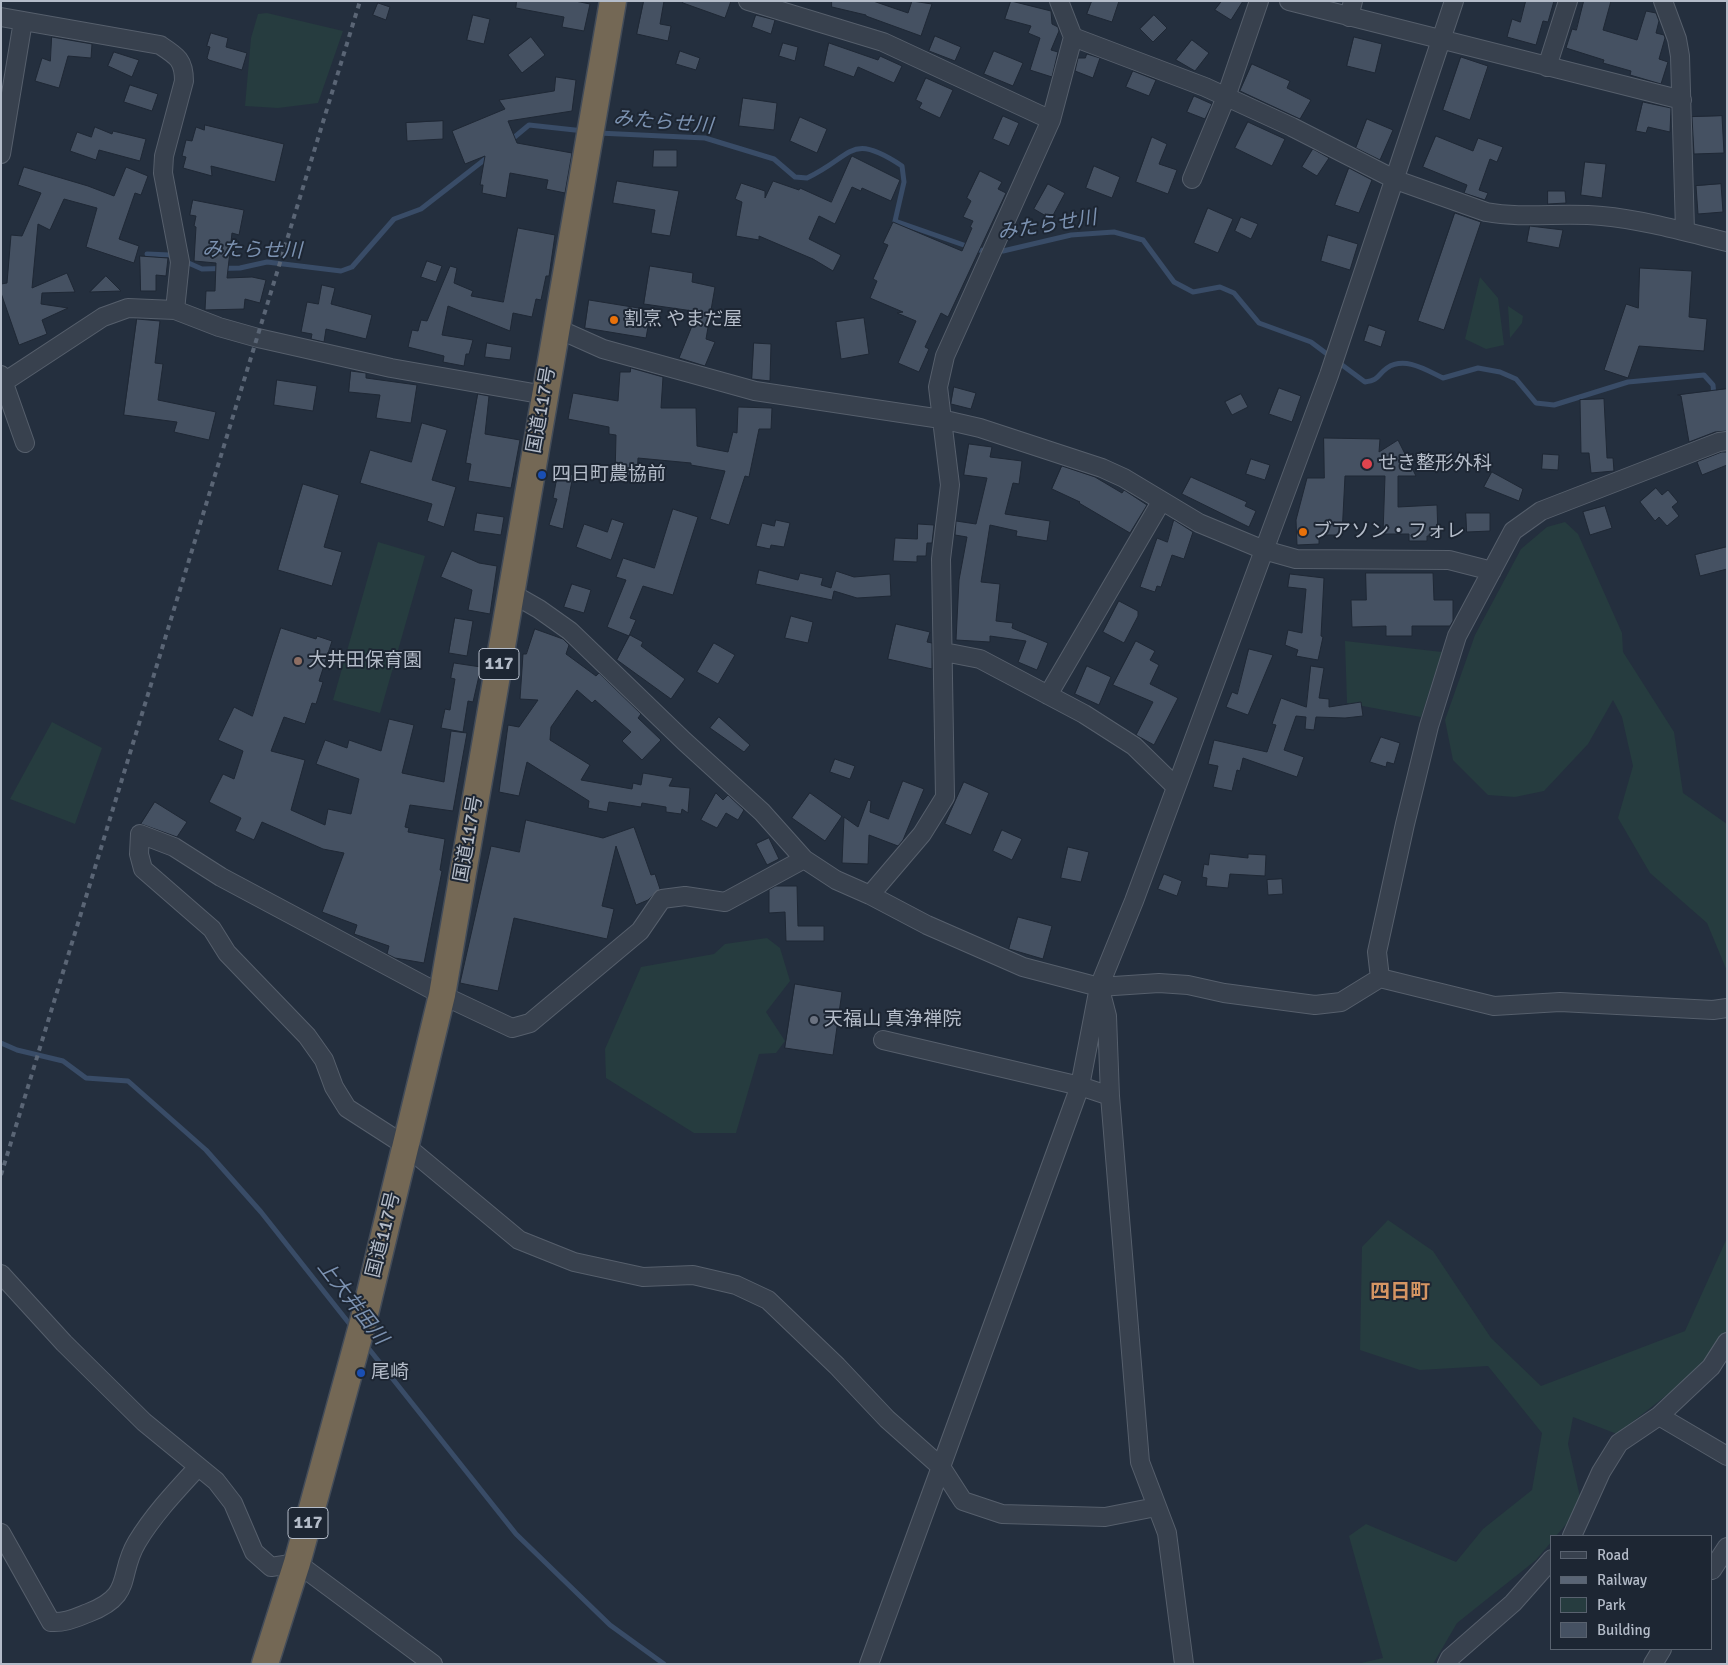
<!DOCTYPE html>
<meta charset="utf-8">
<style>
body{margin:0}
#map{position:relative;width:1728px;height:1665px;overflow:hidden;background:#242f3e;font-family:Signika,sans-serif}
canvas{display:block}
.frame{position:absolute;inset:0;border:2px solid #b4bcc9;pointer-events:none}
.legend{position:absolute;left:1550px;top:1535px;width:162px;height:115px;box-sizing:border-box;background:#1d2633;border:1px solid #59626f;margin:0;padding:6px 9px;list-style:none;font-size:15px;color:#b4bcc9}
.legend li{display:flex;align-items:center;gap:10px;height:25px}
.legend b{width:25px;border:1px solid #59626f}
</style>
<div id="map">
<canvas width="1728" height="1665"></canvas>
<div class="frame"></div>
<ul class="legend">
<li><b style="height:6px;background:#38414e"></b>Road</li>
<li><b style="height:6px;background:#5a6575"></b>Railway</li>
<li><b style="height:14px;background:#263c3f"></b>Park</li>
<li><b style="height:14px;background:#455162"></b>Building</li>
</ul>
</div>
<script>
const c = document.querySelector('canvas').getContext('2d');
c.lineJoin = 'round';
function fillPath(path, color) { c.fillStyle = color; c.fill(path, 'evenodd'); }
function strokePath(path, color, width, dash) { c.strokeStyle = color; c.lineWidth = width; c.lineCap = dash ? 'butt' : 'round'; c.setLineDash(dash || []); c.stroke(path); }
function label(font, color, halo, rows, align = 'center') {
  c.font = font + ' Signika,"Noto Sans JP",sans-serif'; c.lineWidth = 4; c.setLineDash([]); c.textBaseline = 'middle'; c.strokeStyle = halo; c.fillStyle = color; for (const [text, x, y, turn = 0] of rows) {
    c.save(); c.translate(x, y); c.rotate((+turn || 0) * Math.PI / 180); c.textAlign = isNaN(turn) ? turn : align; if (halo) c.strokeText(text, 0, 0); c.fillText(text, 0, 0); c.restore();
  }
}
fillPath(new Path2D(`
 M267 13 343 31 318 103 278 108 245 106 251 38 258 14Z
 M1480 277 1498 298 1504 345 1486 349 1465 339Z
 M1508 306 1523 316 1522 323 1510 338Z
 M1565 522 1578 534 1622 633 1623 652 1674 732 1683 793 1727 824V971L1707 923 1650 873 1618 818 1633 766 1622 717 1613 700 1588 744 1544 791 1515 797 1488 795 1453 760 1445 720 1475 635 1521 549 1547 527Z
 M378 542 425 556 380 713 333 700Z
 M1345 641 1442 652 1421 717 1347 703Z
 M52 722 102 748 75 824 10 799Z
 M767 938 780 948 790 981 766 1012 785 1041 776 1053 759 1054 736 1133H694L606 1078 605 1049 641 967 714 954 725 944Z
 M1388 1220 1433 1251 1491 1338 1541 1386 1685 1331 1727 1238V1342L1718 1355 1617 1434 1573 1417 1568 1444 1582 1506 1556 1536H1552V1541L1536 1560 1457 1623 1433 1664H1357L1383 1658 1349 1536 1366 1524 1456 1562 1483 1529 1532 1490 1542 1433 1488 1366 1420 1370 1360 1350 1362 1247Z`), '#263c3f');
strokePath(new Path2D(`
 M598 133 705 138 774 159 795 177 807 178C854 156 849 131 902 166L904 182 895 221 978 250 1003 251 1071 235 1114 232 1143 240 1174 282 1193 292 1220 287 1234 293 1259 323 1311 342 1331 357
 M511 140 529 125 584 131
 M147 254 170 255 176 258
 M184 261 202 269 240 268 267 262 341 271 352 267 394 219 421 209 488 157
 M1338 362 1365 382C1380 380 1377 375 1387 368 1405 356 1426 370 1443 378L1478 368 1500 372 1516 379 1536 403 1554 405 1628 382 1704 375 1713 385 1714 396
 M1 1043 17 1050 63 1061 86 1078 128 1081 206 1150 261 1212 352 1327
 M365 1344 516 1534 610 1625 664 1664`), '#394c67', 5);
const building = new Path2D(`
 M517 1H575L590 4 584 31 562 27 564 17 516 8Z
 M644 1H664L660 24 671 26 668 41 637 34Z
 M683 1H731L725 18 683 3Z
 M832 1H873L908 13 912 1 932 4 921 36 866 16V15L832 7Z
 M1011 1 1051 11 1052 24 1058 27 1059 31 1051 50 1058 52 1052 77 1030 70 1040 38 1028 33 1031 26 1005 19Z
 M1092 1H1119L1112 22 1087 14Z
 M1222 1H1243L1231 20 1215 10Z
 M1526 1H1554L1548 22 1543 21 1536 45 1507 37 1512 19 1520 22Z
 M1584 1H1611L1603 30 1637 40 1646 11 1656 13 1659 21 1656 33 1664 35 1665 38 1659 59 1668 62 1661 84 1630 75 1631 71 1603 63 1604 60 1566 48 1572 29 1576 30Z
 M378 3 390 7 386 20 373 15Z
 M473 15 490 19 484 44 467 40Z
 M756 15 775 20 771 34 752 27Z
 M1154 15 1167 28 1153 42 1140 29Z
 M211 33 228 38 226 47 247 53 242 70 209 60 207 58 210 47 207 46Z
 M935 36 961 47 955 61 929 51Z
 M52 37 92 44 91 58 68 56 59 88 35 81 42 58 50 61Z
 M531 37 545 55 522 73 508 55Z
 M1354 37 1382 44 1375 73 1347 66Z
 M1192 40 1209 53 1195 71 1176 60Z
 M783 43 798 47 795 61 779 56Z
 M829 43 878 60 880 56 902 66 894 83 858 67 854 77 824 66Z
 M680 51 700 58 696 70 676 64Z
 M994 51 1023 63 1013 86 984 74Z
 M114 52 139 60 132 77 108 66Z
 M1087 54 1100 58 1093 78 1075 71 1078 58H1085Z
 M1461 57 1488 66 1470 120 1443 110Z
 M1252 64 1290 81 1287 88 1311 100 1300 119 1240 91Z
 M1133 71 1156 80 1149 96 1126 87Z
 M556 77 576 80 572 111 508 121 517 143 572 153 565 193 546 189 548 180 510 173 506 198 482 193 483 185H480L485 156 465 164 452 131 505 109 499 100 554 91Z
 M926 78 953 90 940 118 919 108 922 103 916 100Z
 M130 85 158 94 152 111 124 102Z
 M1194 96 1212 104 1205 119 1187 112Z
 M743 98 777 103 774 130 739 126Z
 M1643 102 1671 108 1670 132 1648 127 1646 133 1636 131Z
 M1003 116 1019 123 1009 146 993 139Z
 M1722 116 1724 153 1694 154 1692 117Z
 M800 117 827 129 817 153 790 141Z
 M1367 119 1393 130 1380 160 1356 148Z
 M443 121V139L407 141 406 123Z
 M1248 122 1285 139 1272 166 1235 148Z
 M205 125 284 144 275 182 211 166 212 176 183 168 186 157 182 156 186 140 192 141 196 127 204 130Z
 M95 127 112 134 113 131 146 139 140 161 99 150 96 160 70 151 77 132 91 137Z
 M1436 136 1473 151 1478 138 1503 147 1497 162 1490 159 1479 190 1488 193 1485 200 1464 193 1467 185 1423 167Z
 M1152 137 1167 144 1159 164 1177 170 1168 194 1136 182Z
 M1313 149 1329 158 1317 176 1302 167Z
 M654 150H677V167H653Z
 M852 156 900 180 891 201 862 188 861 191 852 187 835 224 819 216 809 239 841 255 833 271 813 259 759 236V240L736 236 742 202 735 199 741 183 765 191V198L773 181 799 190 800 188 831 202Z
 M1585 162 1606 164 1602 198 1581 195Z
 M1094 166 1120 177 1112 198 1086 188Z
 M24 167 88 186 114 196 126 167 148 176 141 195 135 193 119 239 139 246 134 263 86 247 97 208 64 199 50 230 38 224 32 288 67 273 75 292 42 293 41 304 68 308 42 320 47 334 19 345 1 293V284L7 283 11 235 22 236 41 193 18 185Z
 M1349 168 1372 180 1359 213 1335 205Z
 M980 171 1002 182 998 189 1006 193 948 317 941 313 925 347 929 349 919 372 898 363 916 321 897 313 903 312 870 298 877 281 873 279 888 245 883 243 893 222 962 251 972 228 970 227 973 221 963 217 971 201 967 198Z
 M617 181 679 191 670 236 651 233 655 210 613 203Z
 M1048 184 1065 193 1051 219 1034 209Z
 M1721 184 1723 212 1698 214 1696 186Z
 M1548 191H1565L1566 203 1548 204Z
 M193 200 244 210 239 235 232 233 227 278 252 277 266 280 260 303 245 299 244 309 205 310 206 291H215L216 263 194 261 196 227 194 226 196 216 190 215Z
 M1208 208 1233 219 1218 253 1194 243Z
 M1455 213 1481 222 1444 330 1418 321Z
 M1241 217 1258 224 1251 239 1235 231Z
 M1530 226 1563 230 1559 248 1527 242Z
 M518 228 555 235 549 276H546L541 300 536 299 532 317 513 313 510 331 448 306 442 335 473 340 469 354H466L464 366 443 362 444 356 408 347 412 330 418 331 421 320 427 321 450 266 457 268 454 283 473 291 471 296 503 302Z
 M1328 235 1358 244 1350 270 1321 261Z
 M140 256 168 258 166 276 156 275V291H141Z
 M427 261 442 266 436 282 421 277Z
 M650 266 693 273 692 282 715 287 706 339 715 342 705 366 679 358 694 321 691 320 693 311 644 304Z
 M1640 268 1692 271 1689 317 1707 319 1704 351 1639 346 1628 378 1604 370 1626 304 1638 308Z
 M106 276 121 291 90 292Z
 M322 285 335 288 331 304 372 315 366 339 326 329 324 342 311 339 312 334 301 332 307 302 318 304Z
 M589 300 651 310 646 338 585 328Z
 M864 318 869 354 841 359 836 322Z
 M137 319 160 321 155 363 163 364 158 400 216 412 209 440 174 432 177 422 124 415Z
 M1369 325 1386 331 1381 347 1364 341Z
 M487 343 512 347 510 360 485 357Z
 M754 343 771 344 770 381 752 379Z
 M631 368 663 377 661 408H696L697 446 728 452 733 432 737 433 738 407 772 408 771 429H759L749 477 745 476 729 525 710 519 725 471 691 465V463L638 458 637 478H615L616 435 609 434V427L568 419 573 393 618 401 620 372H630Z
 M351 371 366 373V378L417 385 411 423 376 418 380 395 349 392Z
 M277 380 317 386 313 411 274 405Z
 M954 387 976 393 971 409 951 404Z
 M1279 388 1301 396 1292 422 1269 414Z
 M1727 389V431L1715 432 1689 442 1681 396 1678 395Z
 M478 394 489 396 485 434 520 440 511 488 468 481 471 464 466 463Z
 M1241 394 1248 407 1232 415 1225 402Z
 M1604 399 1607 458H1613L1614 471 1591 473 1589 453H1581L1580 400Z
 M422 423 447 430 432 480 456 487 444 527 427 521 432 504 360 483 370 450 411 462Z
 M1324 438 1380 439 1379 452 1398 440 1416 476H1398V507L1437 505 1438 536H1427V541H1409V534H1383L1385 476H1345L1342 535H1319V544L1297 545 1296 520 1307 478H1324Z
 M969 444 992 447 990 457 1022 461 1019 484 1013 483 1005 514 1050 521 1047 541 1016 536 1017 531 990 525 981 582 1000 584 996 621 1013 623 1012 628 1048 643 1037 670 1018 662 1026 641 990 636V642L956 640 959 580 967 537 955 535 956 521 976 524 987 478 964 475Z
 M1722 452H1727V465L1702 475 1697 462Z
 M1543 454 1559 455 1558 470 1542 469Z
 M1251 459 1270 465 1265 480 1246 474Z
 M1062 466 1095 477 1122 493 1124 490 1147 505 1130 533 1079 503 1080 502 1052 489Z
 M1492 472 1523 489 1519 501 1484 487Z
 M564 473 573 475 563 529 549 525 557 499 553 498 557 477 562 479Z
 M1191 477 1247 502 1245 506 1256 511 1249 527 1182 494Z
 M303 484 339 495 324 547 342 552 332 586 278 570Z
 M1656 488 1662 495 1668 490 1678 502 1672 507 1679 516 1667 526 1659 517 1655 521 1640 502Z
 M1605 506 1612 528 1590 535 1583 512Z
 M673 509 698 517 673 595 643 586 630 618 636 620 629 636 607 627 626 580 616 577 623 558 654 568Z
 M477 513 504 517 501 535 474 531Z
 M1466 513H1490V531L1467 532Z
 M612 519 624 523 611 560 576 547 584 524 607 532Z
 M776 520 790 523 784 547 771 545 770 549 756 546 762 523 774 526Z
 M1174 520 1193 532 1184 559 1172 555 1161 587 1157 586 1155 592 1140 587 1157 538 1167 542Z
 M918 524 934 525 932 543H927L926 556H917V562L893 561 895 538 917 539Z
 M1727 547V569L1700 576 1695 555Z
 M452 551 479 563 497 566 490 614 468 610 472 590 441 577Z
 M759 570 798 580 800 573 823 578 821 585 831 588 836 571 854 577 890 574 891 596 857 598 834 591 832 600 756 584Z
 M1366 573H1433L1434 600H1453V621L1450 626H1412V636H1386V626L1352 627 1351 600H1366Z
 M1290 574 1324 578 1321 636 1323 637 1318 660 1296 656 1298 650 1285 645 1288 630 1302 633 1306 589 1288 587Z
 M572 584 591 590 584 613 564 607Z
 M1119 601 1138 611V616L1124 643 1103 632Z
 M791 616 813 622 808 643 785 638Z
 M455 618 473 621 467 656 449 653Z
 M896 624 930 632 927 642 932 643V669L888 659Z
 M281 628 316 639 317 636 332 641 319 681 323 682 316 704 312 703 305 724 284 717 271 751 305 760 291 810 325 825 328 809 351 814 359 779 316 764 325 740 347 748 349 740 381 751 389 719 414 725 402 773 444 782 451 731 467 733 453 811 410 805 405 827 409 828 408 832 445 839 440 870 442 871 424 963 395 958 387 954 389 946 354 934 357 925 322 912 344 853 323 849 262 822 254 840 235 831 241 818 209 802 223 774 234 779 243 751 218 740 234 707 252 716Z
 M535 629 563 639 569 645 566 654 596 676 599 673 641 714 638 718 661 740 642 760 622 741 631 732 595 700 592 703 577 690 551 727 550 740 590 765 581 780 632 789 633 783 641 785 643 773 673 778 669 786 690 788 688 813 682 809 681 814 666 812V807L642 803 641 807 609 802 607 812 588 808 589 801 527 762 519 796 499 792 508 725 519 727 538 700 520 699 523 654H526Z
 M630 635 643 642 641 646 685 679 671 699 617 660Z
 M1136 641 1155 651 1150 660 1159 665 1150 684 1178 698 1154 745 1136 735 1153 702 1113 685Z
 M714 643 735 655 718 684 697 672Z
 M1249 649 1273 655 1248 715 1226 707 1232 692 1237 694Z
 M454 663 481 667 473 702 468 701 463 732 441 728 445 709 450 710 455 679 451 678Z
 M1087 666 1111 677 1099 705 1075 694Z
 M1311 666 1324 668 1319 698 1329 699V707L1361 702 1363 716 1345 718 1316 717 1314 730 1305 729 1306 717 1296 716 1284 750 1304 757 1297 777 1243 758 1240 771 1237 770 1232 791 1213 787 1218 766 1208 764 1214 740 1267 752 1276 725 1272 724 1281 698 1306 707Z
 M719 717 750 745 744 752 710 728Z
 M1381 737 1400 743 1394 764 1387 762 1386 767 1370 762Z
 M835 759 855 766 850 779 830 772Z
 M903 781 924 789 903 840 898 846 869 835 868 864 842 863 844 817 858 827 868 800 871 801 870 812 888 819Z
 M964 782 989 793 971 835 945 824Z
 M716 793 723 800 728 795 744 810 738 820 726 813 717 828 701 820Z
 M810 793 842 816 825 841 792 818Z
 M155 802 187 822 177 837 141 824Z
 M526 820 603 838 634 827 651 875 655 874 660 889 648 900 636 905 616 846 602 906 614 909 607 939 514 918 498 991 460 983 491 846 519 852Z
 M1002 830 1022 839 1012 860 993 851Z
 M769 838 779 859 767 865 756 844Z
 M1068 847 1089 852 1081 882 1061 878Z
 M1210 854 1248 858V854L1266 855 1265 876 1230 874 1228 888 1206 886 1207 878 1202 877 1204 864 1208 865Z
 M1164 874 1182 881 1177 896 1158 889Z
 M1282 879 1283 894 1268 895 1267 880Z
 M776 886H797L798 926H824V941H786L785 912 769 913V890Z
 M1018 917 1052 926 1043 959 1009 949Z
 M795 984 842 992 833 1055 785 1048Z`);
fillPath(building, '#455162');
strokePath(building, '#1f2835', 1);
const minor = new Path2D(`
 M748 1 883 42 1051 120
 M1289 1 1682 100
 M1663 1 1677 39 1680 56 1685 231
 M1 17 160 45C177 56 184 60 184 81L164 156 163 173 180 262 175 310
 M1349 17 1353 1
 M1073 37 1205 87 1292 127 1396 180 1486 212C1524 219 1564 212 1602 216 1644 220 1686 232 1727 242
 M1547 67 1568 1
 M1 154 23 21
 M1192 179 1226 97 1259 1
 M556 328 603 349 755 391 941 419 980 428 1102 468 1124 478 1199 523 1264 550 1296 559 1449 560 1492 571
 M1 375 25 443
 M1 384 103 317 128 308 175 310 219 327 258 338 391 368 545 395
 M511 593 539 609 570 631 684 741 762 812 804 859 836 880 870 895 927 925 1023 967 1099 987 1159 983 1188 985 1224 993 1315 1005 1341 1002 1380 978 1494 1006 1560 1002 1713 1010 1727 1008
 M944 652 980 659 1084 714 1134 746 1176 787
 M1048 695 1161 502
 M804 859 725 902 685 896 662 899 640 931 530 1023 512 1028 442 995 221 877 174 847 140 834 139 854 143 869 212 929 227 953 307 1036 324 1060 334 1087 347 1108 406 1146 519 1240 574 1262 643 1277 693 1275 736 1285 768 1300 837 1366 887 1419 941 1467 963 1501 1002 1514 1105 1517 1156 1507
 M870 895 922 834 945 797 941 559 950 485 938 387 945 356 1051 120 1073 37 1059 1
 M1380 978 1377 952 1405 824 1429 726 1457 636 1513 531 1541 511 1719 442 1727 441
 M1101 993 1107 1016 1110 1096 1140 1462 1167 1533 1184 1664
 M883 1040 1080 1086 1110 1096
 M1 1274 64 1343 144 1422 216 1481 233 1503 254 1552 271 1567 297 1563 433 1664
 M1659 1416 1727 1456
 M1 1533 51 1622C65 1623 75 1618 88 1613 135 1595 117 1575 137 1542 154 1514 176 1491 198 1467
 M1572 1536 1601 1472 1619 1443 1659 1416 1711 1367 1727 1342
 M1712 1570 1727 1547
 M869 1664 1080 1086 1099 987 1134 901 1329 375 1454 1
 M1447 1664 1450 1658 1513 1603 1552 1559
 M1653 1664 1662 1649`);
const highway = new Path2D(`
 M265 1664 297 1563 363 1322 442 995 613 1`);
strokePath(minor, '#565f6c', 20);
strokePath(highway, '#434c59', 29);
strokePath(minor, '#38414e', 18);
strokePath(highway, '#746855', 26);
strokePath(new Path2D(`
 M1 1175 360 1`), '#5a6575', 4, [5, 5]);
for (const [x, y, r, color] of [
 [614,320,5,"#e8710a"],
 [1367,464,6,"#e0444e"],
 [542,475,5,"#1a4fb4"],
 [1303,532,5,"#e8710a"],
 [298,661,5,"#8d6e63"],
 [814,1020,5,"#6b7280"],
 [361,1373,5,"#1a4fb4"]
]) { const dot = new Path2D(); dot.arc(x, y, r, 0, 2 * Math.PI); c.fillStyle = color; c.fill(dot); strokePath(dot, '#1d2633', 2); }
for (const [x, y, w] of [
 [499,664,40],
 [308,1523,40]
]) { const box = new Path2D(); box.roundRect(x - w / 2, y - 15.5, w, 31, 4); c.fillStyle = '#1d2633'; c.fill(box); strokePath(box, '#b4bcc9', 1); }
label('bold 18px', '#b4bcc9', null, [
 ["117",499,664],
 ["117",308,1523]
]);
label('19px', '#b4bcc9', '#1d2633', [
 ["割烹 やまだ屋",624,320],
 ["せき整形外科",1378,464],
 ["四日町農協前",552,475],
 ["ブアソン・フォレ",1313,532],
 ["大井田保育園",308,661],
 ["天福山 真浄禅院",824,1020],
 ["尾崎",371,1373]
], 'left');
label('19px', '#b4bcc9', '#1d2633', [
 ["国道117号",542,410,-80],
 ["国道117号",469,839,-80],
 ["国道117号",384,1235,-76]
]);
label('italic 20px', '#7c92b1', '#1d2633', [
 ["みたらせ川",663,123,5],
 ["みたらせ川",1047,226,-9],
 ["みたらせ川",252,251,1],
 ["上大井田川",352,1303,52]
]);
label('bold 20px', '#d59563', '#1d2633', [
 ["四日町",1400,1293]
]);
</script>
